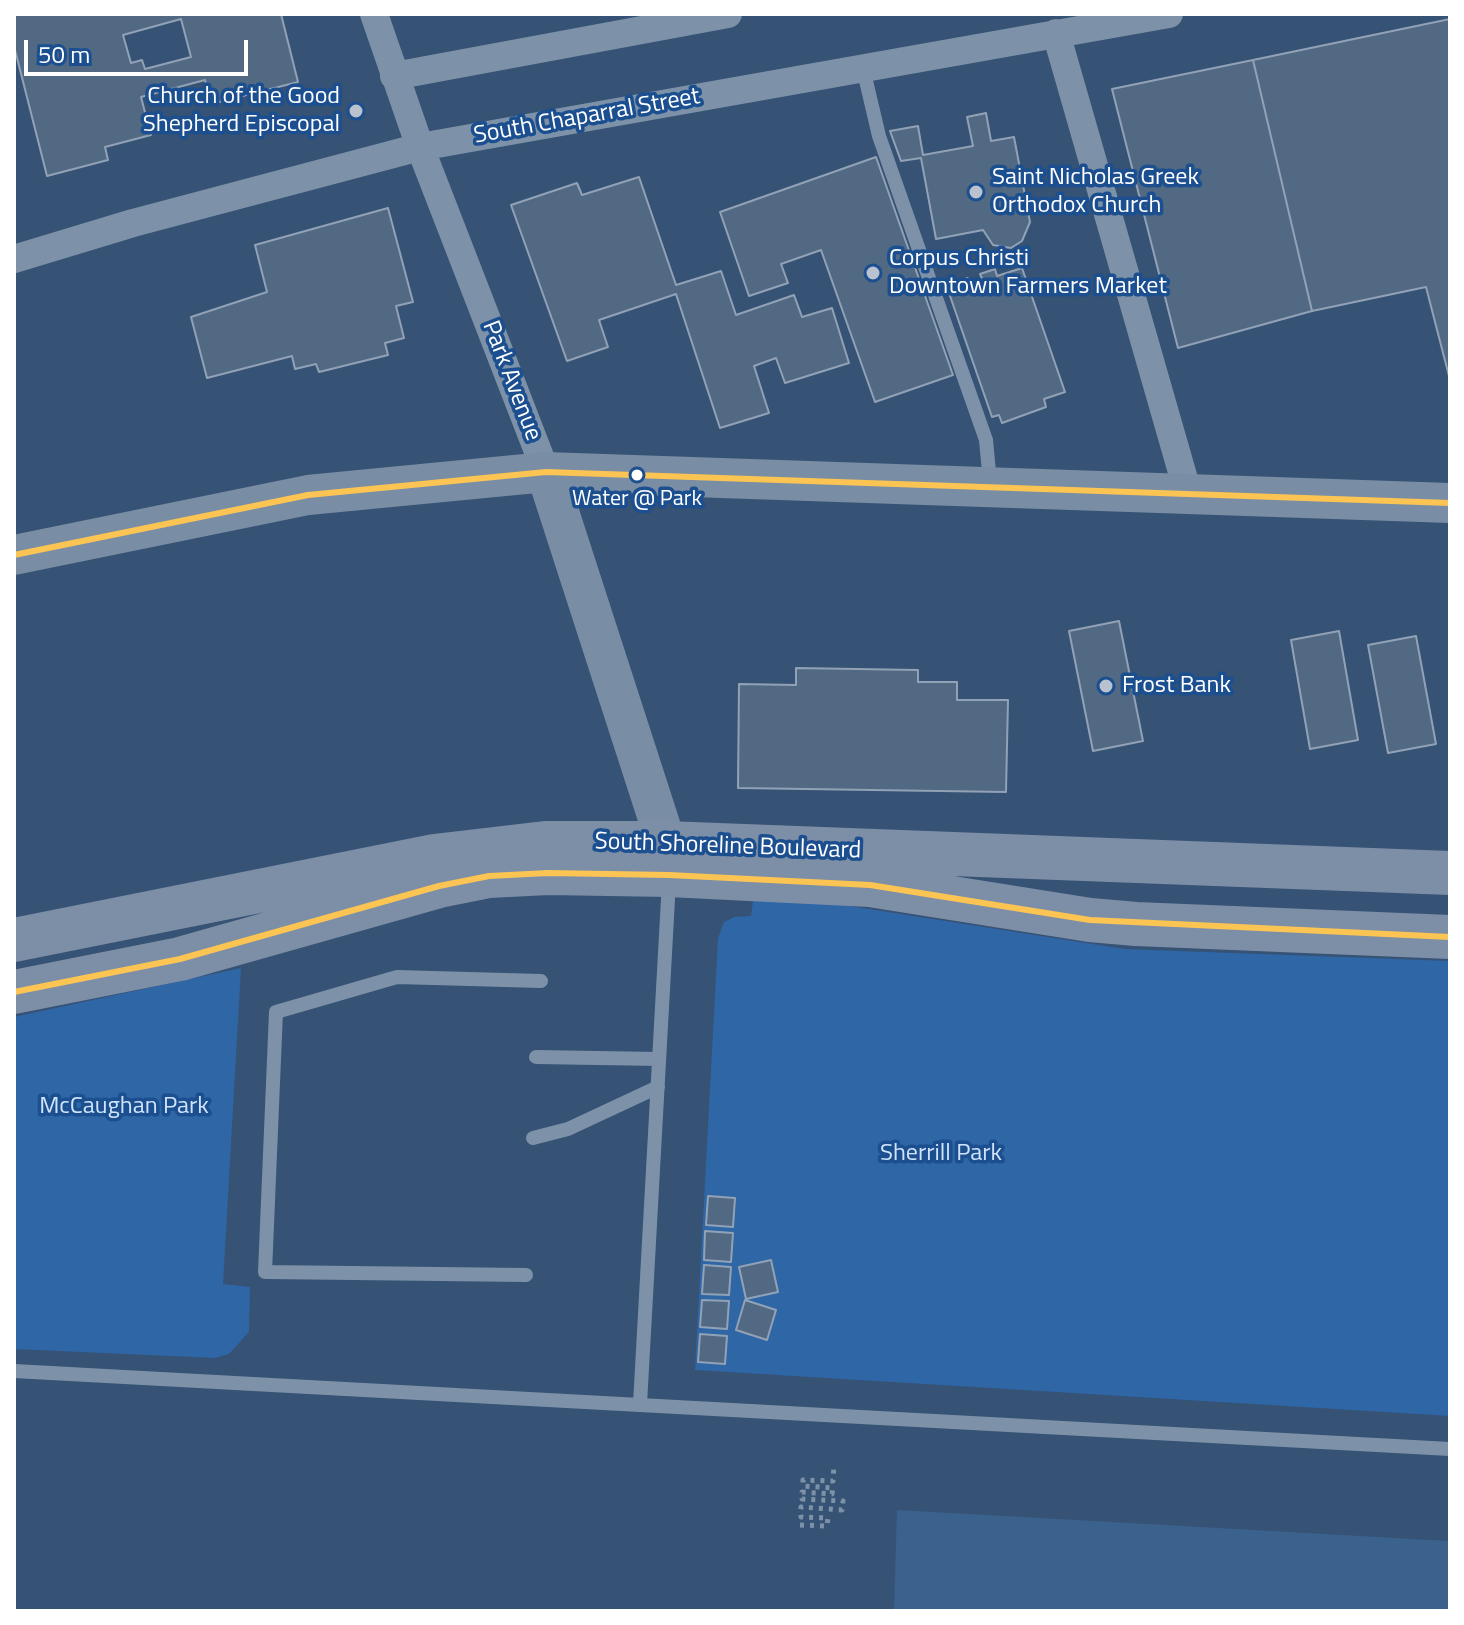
<!DOCTYPE html>
<style>
body{margin:0}
#map{position:relative;width:1464px;height:1625px;overflow:hidden;background:#365274;font-family:"Titillium Web",sans-serif}
canvas{display:block}
.frame{position:absolute;inset:0;border:16px solid #fff;pointer-events:none}
.scale{position:absolute;left:24px;top:40px;width:224px;height:36px;box-sizing:border-box;border:4px solid #fff;border-top:0;padding-left:10px;font-size:24px;line-height:28px;white-space:nowrap;color:#fff;-webkit-text-stroke:6px #1b4f8f;paint-order:stroke}
</style>
<div id="map">
<canvas width="1464" height="1625"></canvas>
<div class="frame"></div>
<div class="scale">50 m</div>
</div>
<script>
const c = document.querySelector('canvas').getContext('2d');
c.lineJoin = 'round';
function fillPath(path, color) { c.fillStyle = color; c.fill(path, 'evenodd'); }
function strokePath(path, color, width, dash) { c.strokeStyle = color; c.lineWidth = width; c.lineCap = dash ? 'butt' : 'round'; c.setLineDash(dash || []); c.stroke(path); }
function label(font, color, halo, rows, align = 'center') {
  c.font = font + ' "Titillium Web",sans-serif'; c.lineWidth = 7; c.setLineDash([]); c.textBaseline = 'middle'; c.strokeStyle = halo; c.fillStyle = color; for (const [text, x, y, turn = 0] of rows) {
    c.save(); c.translate(x, y); c.rotate((+turn || 0) * Math.PI / 180); c.textAlign = isNaN(turn) ? turn : align; if (halo) c.strokeText(text, 0, 0); c.fillText(text, 0, 0); c.restore();
  }
}
fillPath(new Path2D(`
 M753 901 837 904 1124 949 1450 961V1416L695 1370 718 938 724 922 734 917 751 916Z
 M241 968 223 1284 250 1287 249 1332 229 1354 215 1358 14 1349V1017Z`), '#2f66a5');
fillPath(new Path2D(`
 M897 1510 1450 1541V1611H894Z`), '#3b618d');
const building = new Path2D(`
 M14 14H281L298 82 211 104 205 80 141 97 151 135 105 147 108 160 47 176 14 46ZM181 19 191 57 145 69 142 60 131 63 123 35Z
 M1450 19V380L1426 287 1312 311 1253 60Z
 M1253 60 1312 311 1178 348 1112 89Z
 M986 113 991 141 1014 137 1030 222 1022 241 1011 248 993 245 983 230 936 239 921 158 901 161 890 131 918 126 923 155 973 146 967 117Z
 M876 157 953 375 875 402 821 250 781 264 788 283 749 296 720 212Z
 M639 177 676 285 721 271 736 315 794 295 802 317 832 308 849 363 785 383 776 358 754 366 769 413 720 428 676 294 599 320 608 347 567 361 511 205 577 183 582 195Z
 M388 208 413 302 396 306 404 338 385 343 388 355 319 372 316 364 295 369 292 356 207 378 191 317 267 292 255 245Z
 M1022 268 1065 392 1044 399 1046 407 1002 423 999 415 992 417 949 293 957 290 954 283 968 278 970 285 983 281 980 274 995 269 997 276Z
 M1119 621 1143 741 1093 751 1069 631Z
 M1339 631 1358 740 1310 749 1291 640Z
 M1416 636 1436 744 1388 753 1368 645Z
 M796 668 918 670V682H957V700H1008L1006 792 738 788 739 684 796 685Z
 M708 1196 735 1198 733 1227 706 1225Z
 M705 1231 733 1233 731 1262 704 1260Z
 M771 1260 778 1292 746 1299 739 1267Z
 M704 1265 731 1267 729 1295 702 1294Z
 M702 1300 729 1301 727 1329 700 1327Z
 M745 1300 776 1310 767 1340 736 1330Z
 M700 1334 727 1336 725 1364 698 1362Z`);
fillPath(building, '#526984');
strokePath(building, '#92a2b6', 2);
strokePath(new Path2D(`
 M800 1525 827 1526 828 1518 801 1517V1507L842 1510 843 1501 802 1499V1492L832 1494 833 1488 803 1486V1480L833 1481 834 1465`), '#7d92a8', 5, [4, 6]);
strokePath(new Path2D(`
 M863 68 879 136 986 440 990 483
 M536 1057 659 1059
 M533 1138 568 1129 658 1087
 M526 1275 265 1272 276 1012 397 977 541 981
 M14 1371 1450 1449
 M640 1404 669 881`), '#7d92a8', 14);
strokePath(new Path2D(`
 M374 14 420 147 546 472
 M1056 33 1188 493
 M394 76 728 14
 M14 259 133 223 420 147 1169 14`), '#7d92a8', 28);
strokePath(new Path2D(`
 M546 472 666 843
 M14 555 308 495 546 472 1450 503`), '#798da4', 40);
strokePath(new Path2D(`
 M14 940 434 856 545 843H666L1450 873
 M14 992 180 959 439 886 489 876 548 873 669 875 870 885 1090 920 1136 924 1450 937`), '#7d8ea7', 44);
strokePath(new Path2D(`
 M14 555 308 495 546 472 1450 503
 M14 992 180 959 439 886 489 876 548 873 669 875 870 885 1090 920 1450 937`), '#fcc553', 6);
for (const [x, y, r, color] of [
 [356,111,8,"#b9c2ce"],
 [976,192,8,"#b9c2ce"],
 [873,273,8,"#b9c2ce"],
 [637,475,7,"#fff"],
 [1106,686,8,"#b9c2ce"]
]) { const dot = new Path2D(); dot.arc(x, y, r, 0, 2 * Math.PI); c.fillStyle = color; c.fill(dot); strokePath(dot, '#1b4f8f', 3); }
label('22px', '#fff', '#1b4f8f', [
 ["Water @ Park",637,500]
]);
label('24px', '#fff', '#1b4f8f', [
 ["Church of the Good",340,97,"right"],
 ["Shepherd Episcopal",340,125,"right"],
 ["Saint Nicholas Greek",992,178],
 ["Orthodox Church",992,206],
 ["Corpus Christi",889,259],
 ["Downtown Farmers Market",889,287],
 ["Frost Bank",1122,686]
], 'left');
label('24px', '#fff', '#1b4f8f', [
 ["South Chaparral Street",587,117,-10],
 ["Park Avenue",511,381,69],
 ["South Shoreline Boulevard",728,847,2]
]);
label('24px', '#cfe3fa', '#1b4f8f', [
 ["McCaughan Park",124,1107],
 ["Sherrill Park",941,1154]
]);
</script>
